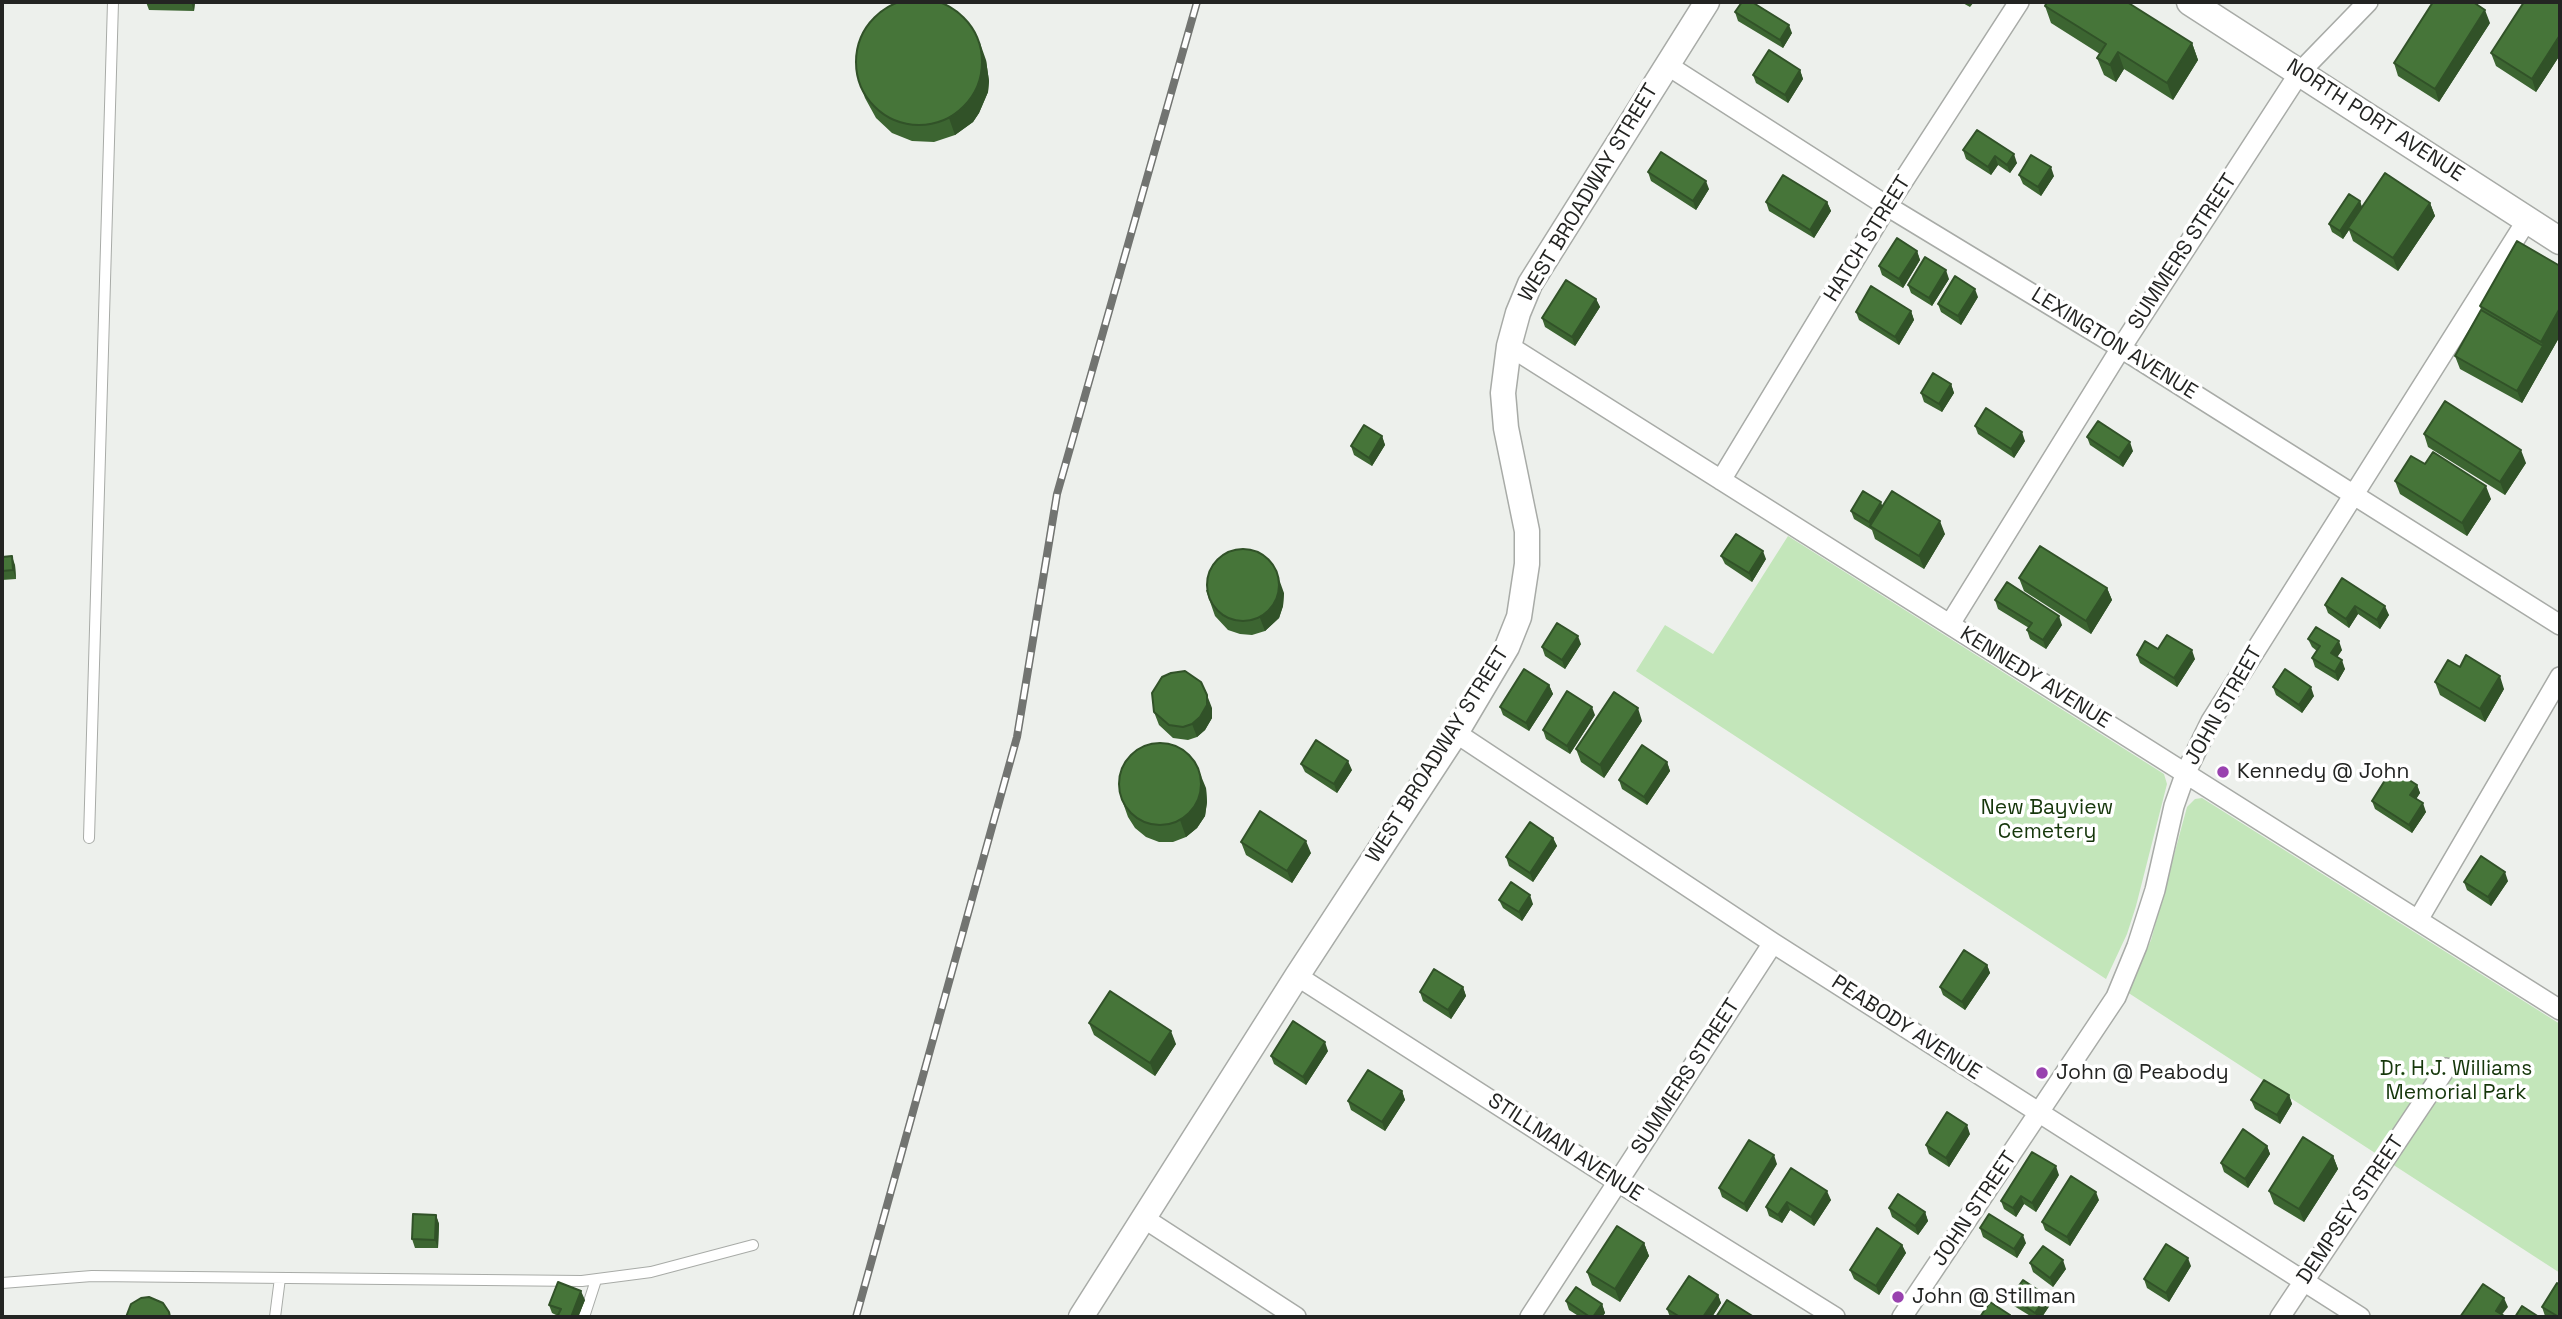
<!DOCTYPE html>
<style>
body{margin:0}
#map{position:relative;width:2562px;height:1319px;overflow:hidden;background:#edf0ec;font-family:"Space Grotesk",sans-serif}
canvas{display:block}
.frame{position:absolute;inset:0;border:4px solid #232422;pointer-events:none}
</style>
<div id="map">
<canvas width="2562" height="1319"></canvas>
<div class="frame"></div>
</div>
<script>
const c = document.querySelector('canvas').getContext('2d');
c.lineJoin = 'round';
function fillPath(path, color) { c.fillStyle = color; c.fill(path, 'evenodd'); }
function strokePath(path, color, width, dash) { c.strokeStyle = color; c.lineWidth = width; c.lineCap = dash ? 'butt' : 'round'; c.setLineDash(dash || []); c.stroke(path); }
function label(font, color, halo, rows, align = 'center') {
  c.font = font + ' "Space Grotesk",sans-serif'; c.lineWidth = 7; c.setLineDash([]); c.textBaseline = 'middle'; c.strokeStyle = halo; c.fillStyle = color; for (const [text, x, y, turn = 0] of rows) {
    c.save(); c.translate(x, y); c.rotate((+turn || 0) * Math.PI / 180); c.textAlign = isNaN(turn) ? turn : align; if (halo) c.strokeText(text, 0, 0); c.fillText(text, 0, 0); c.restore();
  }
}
fillPath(new Path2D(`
 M1788 536 2164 774 2167 784 2136 906 2127 934 2106 979 1636 671 1665 625 1713 654Z
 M2202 798 2560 1024V1273L2127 992 2151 940 2187 807 2195 799Z`), '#c3e6ba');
const service = new Path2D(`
 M89 838 113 2
 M2 1283 92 1276 582 1281 651 1272 753 1245
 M275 1317 280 1278
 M584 1317 596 1280`);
const minor = new Path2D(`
 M1667 65 1887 206 2121 348 2560 625
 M1509 346 2560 1010
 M1721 480 1887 206 2019 2
 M1950 624 2121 348 2300 72 2368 2
 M1456 733 1773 943 2360 1317
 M2418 920 2560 677
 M1297 976 1618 1182 1835 1317
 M1142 1217 1296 1317
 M1530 1317 1773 943
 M1902 1317 2116 997 2137 946 2155 890 2174 806 2186 772 2211 721 2527 220
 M2280 1317 2446 1068`);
const tertiary = new Path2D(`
 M1081 1317 1297 976 1456 733 1507 647 1519 617 1527 564V531L1506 428 1503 393 1509 346 1518 313 1530 284 1707 2`);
const secondary = new Path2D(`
 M2190 2 2560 241`);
strokePath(service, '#a8aba7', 12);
strokePath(minor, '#a8aba7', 22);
strokePath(tertiary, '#a8aba7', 27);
strokePath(secondary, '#a8aba7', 29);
strokePath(service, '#fff', 10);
strokePath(minor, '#fff', 19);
strokePath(tertiary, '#fff', 24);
strokePath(secondary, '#fff', 26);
const rail = new Path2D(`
 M856 1317 1017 737 1057 494 1197 2`);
strokePath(rail, '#727471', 8);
strokePath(rail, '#fff', 5, [16]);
fillPath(new Path2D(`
 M146 2H195L194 11 149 10Z
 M1961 2H1974L1970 7Z
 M2560 2V55L2536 92 2496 66 2491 53Z
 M2045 6 2192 43 2198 60 2173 100 2124 69 2116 82 2104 75 2097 58 2100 54 2051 23Z
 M1735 12 1792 33 1783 48 1738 21Z
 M2490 23 2439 102 2398 76 2394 63Z
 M986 60 989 81 988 92 979 113 973 122 955 135 934 142 912 141 892 133 876 118 865 98 859 81Z
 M1800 70 1803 79 1788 103 1756 83 1753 75Z
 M1977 130 2017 163 2010 173 1998 165 1991 175 1966 159 1963 150Z
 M1648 172 1709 189 1696 210 1651 181Z
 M2019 175 2054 176 2041 196 2023 184Z
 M2360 201 2362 208 2430 203 2435 216 2398 271 2353 241 2349 230 2343 239 2332 232 2329 224Z
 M1766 202H1827L1831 211 1814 238 1769 211Z
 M1917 251 1920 260 1903 288 1882 275 1879 266Z
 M1949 279 1932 306 1911 293 1908 285Z
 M1978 297 1961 325 1941 312 1938 304Z
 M1596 299 1600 307 1575 346 1545 327 1542 318Z
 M2480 306 2560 336 2522 403 2460 369 2455 356 2481 310Z
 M1911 311 1914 320 1899 345 1859 320 1856 312Z
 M1951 384 1954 393 1942 412 1924 402 1921 393Z
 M1975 426 2025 441 2014 458 1978 434Z
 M2424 434 2526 463 2505 495 2428 447Z
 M1382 436 1385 445 1372 466 1354 455 1351 446Z
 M2087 437 2133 451 2123 467 2090 445Z
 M2425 464 2491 499 2467 536 2400 494 2395 481Z
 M1882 506 1945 534 1924 569 1875 539 1872 530 1854 519 1851 511Z
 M1721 556 1766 559 1752 582 1725 564Z
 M2 557 15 565 16 579 2 580Z
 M2019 578 2107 588 2112 600 2091 634 2024 591Z
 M2342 578 2389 615 2380 629 2358 614 2349 628 2328 613 2325 605Z
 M1206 590 1284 593 1283 606 1279 618 1265 631 1252 635 1240 634 1228 630 1215 616Z
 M1995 600 2062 625 2046 649 2030 639 2027 630 2029 628 1998 609Z
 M2308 639 2342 650 2337 657 2345 669 2338 681 2315 667 2312 658 2317 651 2312 647Z
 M1581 644 1565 669 1545 656 1542 647Z
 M2158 649 2195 659 2177 687 2140 663 2137 655Z
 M2460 667 2504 689 2485 722 2440 695 2435 682Z
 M1549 685 1553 694 1529 731 1503 715 1500 707Z
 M2273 687 2314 696 2302 713 2276 695Z
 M1212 708V718L1205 730 1197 737 1188 740 1173 738 1159 725 1154 712Z
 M1595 715 1570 754 1546 739 1543 730Z
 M1642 721 1604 778 1581 762 1576 749Z
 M1667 762 1670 771 1647 805 1622 789 1619 780Z
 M1301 764 1352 770 1337 793 1305 772Z
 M2417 785 2420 793 2416 799 2426 812 2412 833 2375 809 2372 801Z
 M1206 788 1207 802 1205 816 1197 828 1186 837 1173 842H1159L1146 837 1135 828 1128 817 1122 800Z
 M1553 838 1557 846 1533 882 1509 866 1506 857Z
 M1241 842 1311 853 1292 883 1246 855Z
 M2508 881 2491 906 2467 890 2464 882Z
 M1499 900 1533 904 1522 921 1503 908Z
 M1987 965 1990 973 1965 1010 1943 995 1940 987Z
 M1463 987 1466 996 1451 1019 1423 1001 1420 992Z
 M1089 1023 1176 1044 1155 1076 1094 1035Z
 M1328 1051 1306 1085 1274 1064 1271 1056Z
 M1402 1091 1405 1100 1385 1131 1351 1110 1348 1101Z
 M2289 1095 2292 1104 2280 1124 2255 1109 2251 1100Z
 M1970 1134 1949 1167 1929 1154 1926 1145Z
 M2267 1146 2270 1154 2248 1188 2224 1172 2221 1163Z
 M2333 1156 2338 1169 2304 1222 2274 1204 2269 1191Z
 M1777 1164 1747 1212 1722 1197 1719 1188Z
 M1791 1168 1831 1200 1814 1226 1790 1210 1782 1223 1769 1216 1766 1207Z
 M2059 1175 2036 1212 2024 1204 2016 1217 2004 1209 2001 1201Z
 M2099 1200 2070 1246 2045 1230 2042 1222Z
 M1889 1208 1925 1212 1928 1221 1918 1235 1892 1217Z
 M436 1215 439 1224 438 1248H415L412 1239Z
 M1980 1228 2026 1243 2017 1258 1983 1237Z
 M1644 1243 1649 1256 1620 1302 1592 1285 1587 1272Z
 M1902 1245 1906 1253 1879 1295 1854 1279 1850 1270Z
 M2030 1263 2066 1269 2053 1287 2033 1272Z
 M2191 1266 2169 1302 2147 1288 2144 1279Z
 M1718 1295 1721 1303 1712 1317H1670L1667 1309Z
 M2011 1297 2050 1305 2042 1317H2032L2014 1306Z
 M585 1300 578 1317H557L558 1316 552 1313 549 1305Z
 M1566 1301 1602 1304 1605 1313 1602 1317H1580L1569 1310Z
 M2542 1307 2560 1317H2548L2545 1316Z`), '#3c6531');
fillPath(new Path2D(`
 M191 2H195L194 11Z
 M2485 10 2490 23 2439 102 2435 89Z
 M1789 25 1792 33 1783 48 1780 40Z
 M2560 35V55L2536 92 2532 79Z
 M980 43 986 60 989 81 988 92 979 113 973 122 955 135 949 118Z
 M2192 43 2198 60 2173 100 2167 83Z
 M2118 52 2124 69 2116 82 2110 65Z
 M1800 70 1803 79 1788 103 1785 95Z
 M2014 154 2017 163 2010 173 2007 165Z
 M1995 156 1998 165 1991 175 1988 167Z
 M2051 167 2054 176 2041 196 2038 187Z
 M1706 181 1709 189 1696 210 1693 201Z
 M2360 201 2363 210 2348 228 2349 230 2343 239 2340 231Z
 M1827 202 1831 211 1814 238 1810 230Z
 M2430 203 2435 216 2398 271 2393 258Z
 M1917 251 1920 260 1903 288 1899 279Z
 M1946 270 1949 279 1932 306 1929 298Z
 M1975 289 1978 297 1961 325 1958 316Z
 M1596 299 1600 307 1575 346 1572 337Z
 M2560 308V336L2522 403 2517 391 2543 346 2541 342Z
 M1911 311 1914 320 1899 345 1895 337Z
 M1951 384 1954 393 1942 412 1939 404Z
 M2022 432 2025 441 2014 458 2011 449Z
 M1382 436 1385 445 1372 466 1369 458Z
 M2130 442 2133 451 2123 467 2119 458Z
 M2521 450 2526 463 2505 495 2500 482Z
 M2486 486 2491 499 2467 536 2462 523Z
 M1881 502 1884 511 1870 526 1872 531 1869 522Z
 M1940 521 1945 534 1924 569 1919 556Z
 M1763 551 1766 559 1752 582 1749 573Z
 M12 556 15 565 16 579 13 570Z
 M1275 568 1284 593 1283 606 1279 618 1265 631 1260 618Z
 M2107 588 2112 600 2091 634 2086 621Z
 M2355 606 2358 614 2349 628 2346 619Z
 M2385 606 2389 615 2380 629 2377 620Z
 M2059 616 2062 625 2046 649 2043 640Z
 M1578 636 1581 644 1565 669 1562 660Z
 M2339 641 2342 650 2334 662 2331 653Z
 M2192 650 2195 659 2177 687 2174 678Z
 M2342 660 2345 669 2338 681 2335 672Z
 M2500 676 2504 689 2485 722 2480 709Z
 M1549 685 1553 694 1529 731 1526 723Z
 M2311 687 2314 696 2302 713 2299 705Z
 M1207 695 1212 708V718L1205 730 1197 737 1192 724Z
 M1592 707 1595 715 1570 754 1567 746Z
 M1638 708 1642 721 1604 778 1600 765Z
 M1348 761 1352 770 1337 793 1334 784Z
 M1667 762 1670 771 1647 805 1644 797Z
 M1199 771 1206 788 1207 802 1205 816 1197 828 1186 837 1180 820Z
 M2417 785 2420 793 2413 804 2410 795Z
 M2423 803 2426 812 2412 833 2409 825Z
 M1553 838 1557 846 1533 882 1530 873Z
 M1306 841 1311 853 1292 883 1287 871Z
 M2505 872 2508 881 2491 906 2488 897Z
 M1530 895 1533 904 1522 921 1519 912Z
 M1987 965 1990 973 1965 1010 1962 1002Z
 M1463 987 1466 996 1451 1019 1448 1010Z
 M1171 1031 1176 1044 1155 1076 1150 1063Z
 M1325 1042 1328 1051 1306 1085 1303 1077Z
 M1402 1091 1405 1100 1385 1131 1382 1122Z
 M2289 1095 2292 1104 2280 1124 2277 1115Z
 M1967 1125 1970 1134 1949 1167 1946 1158Z
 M2267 1146 2270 1154 2248 1188 2245 1179Z
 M1774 1155 1777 1164 1747 1212 1744 1204Z
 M2333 1156 2338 1169 2304 1222 2299 1209Z
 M2056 1166 2059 1175 2036 1212 2032 1203Z
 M1827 1191 1831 1200 1814 1226 1811 1217Z
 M2096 1192 2099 1200 2070 1246 2067 1237Z
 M2021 1196 2024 1204 2016 1217 2013 1208Z
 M1787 1202 1790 1210 1782 1223 1778 1215Z
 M1925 1212 1928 1221 1918 1235 1915 1226Z
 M436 1215 439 1224 438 1248 435 1240Z
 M2023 1235 2026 1243 2017 1258 2014 1249Z
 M1644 1243 1649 1256 1620 1302 1615 1289Z
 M1902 1245 1906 1253 1879 1295 1876 1286Z
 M2188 1258 2191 1266 2169 1302 2166 1293Z
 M2063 1260 2066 1269 2053 1287 2050 1278Z
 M581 1291 585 1300 578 1317H571Z
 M1718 1295 1721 1303 1712 1317H1703Z
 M2047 1296 2050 1305 2042 1317H2037L2035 1313Z
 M2504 1298 2508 1307 2500 1317 2496 1311Z
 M1602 1304 1605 1313 1602 1317H1593Z`), '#315228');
const building = new Path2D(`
 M856 62a63 63 0 1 1 126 0a63 63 0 1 1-126 0Z
 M1742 2H1752L1789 25 1780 40 1735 12Z
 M2047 2H2127L2192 43 2167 83 2118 52 2110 65 2097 58 2106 44 2045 6Z
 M2433 2H2473L2485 10 2435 89 2394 63Z
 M2524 2H2560V35L2532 79 2491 53Z
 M1769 50 1800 70 1785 95 1753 75Z
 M1977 130 2014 154 2007 165 1995 156 1988 167 1963 150Z
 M1661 152 1706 181 1693 201 1648 172Z
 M2031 155 2051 167 2038 187 2019 175Z
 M2385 173 2430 203 2393 258 2348 228Z
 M1783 175 1827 202 1810 230 1766 202Z
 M2349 194 2360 201 2340 231 2329 224Z
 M1897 238 1917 251 1899 279 1879 266Z
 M2517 241 2560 266V308L2541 342 2480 306Z
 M1925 257 1946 270 1929 298 1908 285Z
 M1955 276 1975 289 1958 316 1938 304Z
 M1566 280 1596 299 1572 337 1542 318Z
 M1871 286 1911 311 1895 337 1856 312Z
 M2481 310 2543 346 2517 391 2455 356Z
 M1933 373 1951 384 1939 404 1921 393Z
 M2445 401 2521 450 2500 482 2424 434Z
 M1986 408 2022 432 2011 449 1975 426Z
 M2098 421 2130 442 2119 458 2087 437Z
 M1364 425 1382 436 1369 458 1351 446Z
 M2433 452 2486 486 2462 523 2395 481 2411 456 2425 464Z
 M1863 491 1881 502 1869 522 1851 511Z
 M1892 491 1940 521 1919 556 1870 526Z
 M1736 534 1763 551 1749 573 1721 556Z
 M2040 546 2107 588 2086 621 2019 578Z
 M1207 585a36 36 0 1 1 72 0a36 36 0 1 1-72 0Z
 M12 556 13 570 2 571V557Z
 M2342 578 2385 606 2377 620 2355 606 2346 619 2325 605Z
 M2007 582 2059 616 2043 640 2027 630 2032 623 1995 600Z
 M1557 623 1578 636 1562 660 1542 647Z
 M2316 627 2339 641 2331 653 2342 660 2335 672 2312 658 2320 646 2308 639Z
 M2167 635 2192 650 2174 678 2137 655 2145 641 2158 649Z
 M2466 655 2500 676 2480 709 2435 682 2448 660 2460 667Z
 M1524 669 1549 685 1526 723 1500 707Z
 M2285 669 2311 687 2299 705 2273 687Z
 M1185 671 1201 682 1207 695V705L1200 717 1192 724 1183 727 1169 725 1154 712 1152 693 1162 677 1171 673Z
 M1567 691 1592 707 1567 746 1543 730Z
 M1614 692 1638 708 1600 765 1576 749Z
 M1316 740 1348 761 1334 784 1301 764Z
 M1119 784a41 41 0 1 1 82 0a41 41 0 1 1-82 0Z
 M1642 745 1667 762 1644 797 1619 780Z
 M2392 769 2417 785 2410 795 2423 803 2409 825 2372 801Z
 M1260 811 1306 841 1287 871 1241 842Z
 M1530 822 1553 838 1530 873 1506 857Z
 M2481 856 2505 872 2488 897 2464 882Z
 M1511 882 1530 895 1519 912 1499 900Z
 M1964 950 1987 965 1962 1002 1940 987Z
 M1434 969 1463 987 1448 1010 1420 992Z
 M1110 991 1171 1031 1150 1063 1089 1023Z
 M1293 1021 1325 1042 1303 1077 1271 1056Z
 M1368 1070 1402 1091 1382 1122 1348 1101Z
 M2264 1080 2289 1095 2277 1115 2251 1100Z
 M1947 1112 1967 1125 1946 1158 1926 1145Z
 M2243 1129 2267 1146 2245 1179 2221 1163Z
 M2303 1137 2333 1156 2299 1209 2269 1191Z
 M1749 1140 1774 1155 1744 1204 1719 1188Z
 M2032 1152 2056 1166 2032 1203 2021 1196 2013 1208 2001 1201Z
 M1791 1168 1827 1191 1811 1217 1787 1202 1778 1215 1766 1207Z
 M2071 1176 2096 1192 2067 1237 2042 1222Z
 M1898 1194 1925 1212 1915 1226 1889 1208Z
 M413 1214 436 1215 435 1240 412 1239Z
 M1989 1214 2023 1235 2014 1249 1980 1228Z
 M1617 1226 1644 1243 1615 1289 1587 1272Z
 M1877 1228 1902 1245 1876 1286 1850 1270Z
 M2166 1244 2188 1258 2166 1293 2144 1279Z
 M2043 1246 2063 1260 2050 1278 2030 1263Z
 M1689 1276 1718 1295 1703 1317H1680L1667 1309Z
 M2023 1280 2047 1296 2035 1313 2011 1297Z
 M558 1282 581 1291 571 1317H557L561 1309 549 1305Z
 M2557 1283 2560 1285V1315L2559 1317 2542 1307Z
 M2483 1284 2504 1298 2496 1311 2506 1317H2460Z
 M1576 1287 1602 1304 1593 1317H1590L1566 1301Z
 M149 1297 163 1303 169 1312 170 1317H126L131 1304 141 1298Z
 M1727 1300 1754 1317H1716Z
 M1990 1302 2010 1315 2009 1317H1980Z
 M2522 1306 2539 1317H2515Z`);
fillPath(building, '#467539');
strokePath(building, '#315228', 2);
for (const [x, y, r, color] of [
 [2223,772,7,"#9942af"],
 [2042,1073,7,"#9942af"],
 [1898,1297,7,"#9942af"]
]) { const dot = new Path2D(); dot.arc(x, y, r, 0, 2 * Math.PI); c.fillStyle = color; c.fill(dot); strokePath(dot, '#fff', 2.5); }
label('21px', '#232422', '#fff', [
 ["NORTH PORT AVENUE",2375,121,33],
 ["WEST BROADWAY STREET",1589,193,-59],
 ["HATCH STREET",1868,239,-58],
 ["SUMMERS STREET",2183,252,-57],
 ["LEXINGTON AVENUE",2114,344,32],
 ["KENNEDY AVENUE",2035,678,32],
 ["JOHN STREET",2224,706,-60],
 ["WEST BROADWAY STREET",1438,755,-58],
 ["PEABODY AVENUE",1906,1028,33],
 ["SUMMERS STREET",1686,1077,-57],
 ["STILLMAN AVENUE",1565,1148,33],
 ["JOHN STREET",1975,1209,-56],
 ["DEMPSEY STREET",2351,1210,-56]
]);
label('21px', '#232422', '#fff', [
 ["Kennedy @ John",2237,772],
 ["John @ Peabody",2056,1073],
 ["John @ Stillman",1912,1297]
], 'left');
label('21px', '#16370b', '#fff', [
 ["New Bayview",2047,808],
 ["Cemetery",2047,832],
 ["Dr. H.J. Williams",2456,1069],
 ["Memorial Park",2456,1093]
]);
</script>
